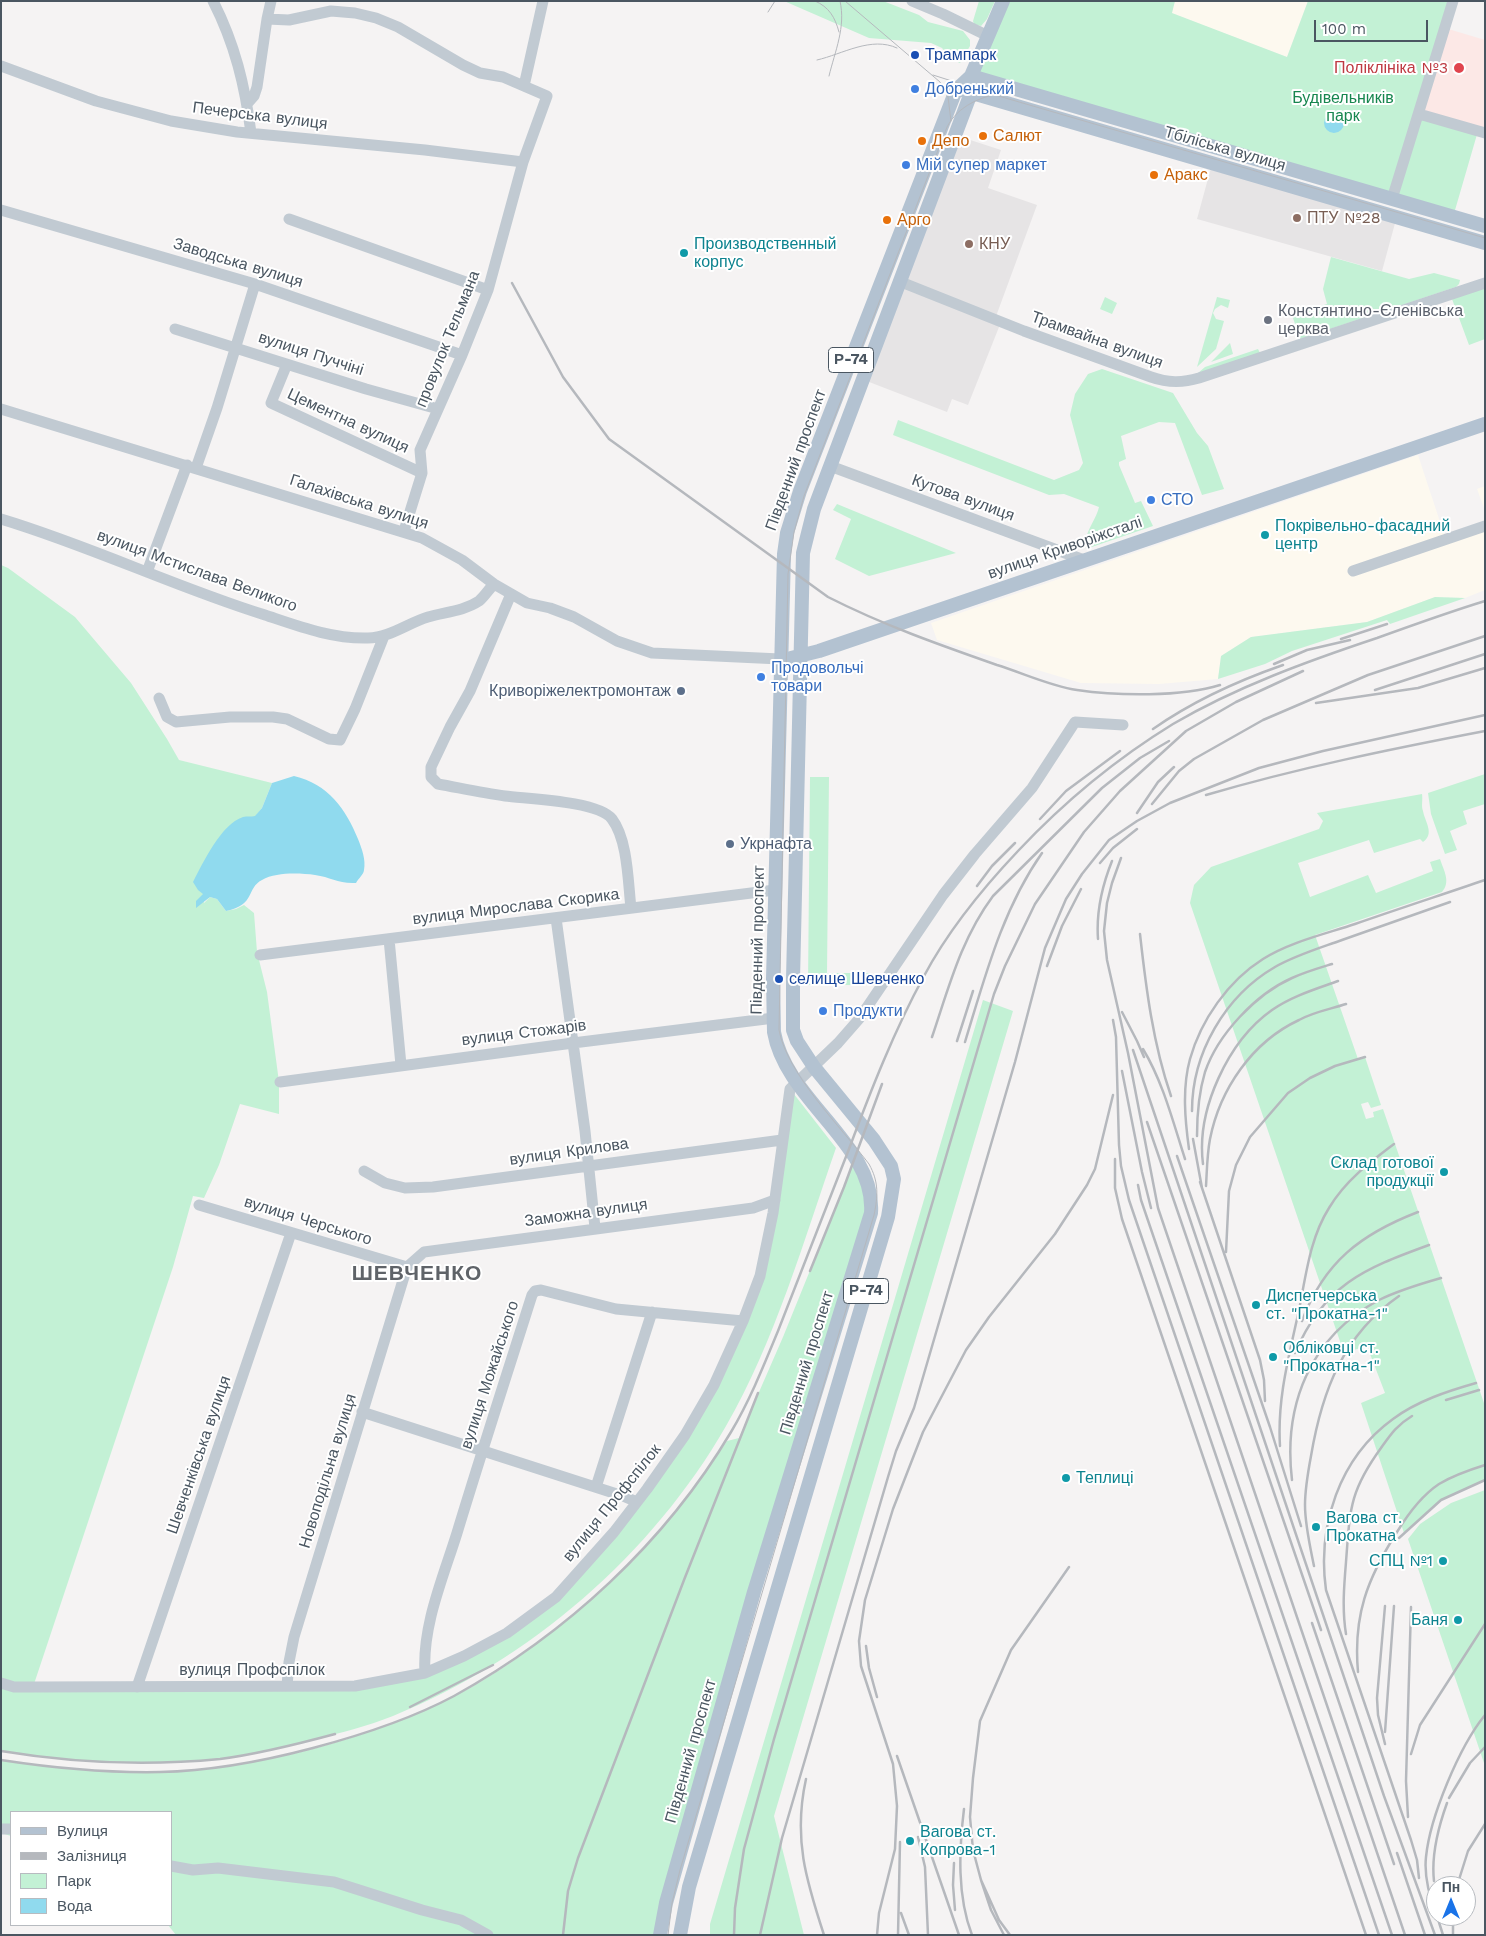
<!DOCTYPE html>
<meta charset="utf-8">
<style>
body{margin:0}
#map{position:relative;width:1486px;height:1936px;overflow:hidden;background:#f5f3f3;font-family:"Work Sans",sans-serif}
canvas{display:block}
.frame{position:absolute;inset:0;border:2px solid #4a5661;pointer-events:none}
.legend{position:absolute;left:10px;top:1811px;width:162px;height:115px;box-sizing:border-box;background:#fff;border:1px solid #b7bbc0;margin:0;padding:6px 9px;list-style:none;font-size:15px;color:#4a5661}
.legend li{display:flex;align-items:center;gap:10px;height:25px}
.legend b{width:25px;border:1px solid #b7bbc0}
.north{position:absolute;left:1426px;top:1876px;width:50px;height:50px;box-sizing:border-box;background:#fff;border:1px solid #b7bbc0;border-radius:50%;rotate:0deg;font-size:14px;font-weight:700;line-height:20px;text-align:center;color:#4a5661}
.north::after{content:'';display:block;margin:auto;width:18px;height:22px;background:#1a73e8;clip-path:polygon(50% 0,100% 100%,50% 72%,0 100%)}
.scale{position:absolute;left:1314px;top:20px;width:114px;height:22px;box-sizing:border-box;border:2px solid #4a5661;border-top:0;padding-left:6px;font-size:15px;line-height:18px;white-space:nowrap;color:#4a5661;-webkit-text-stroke:4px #fff;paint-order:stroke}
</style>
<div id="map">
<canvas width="1486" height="1936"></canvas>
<div class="frame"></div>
<ul class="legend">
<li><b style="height:6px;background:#b3c2d1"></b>Вулиця</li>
<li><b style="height:6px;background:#b5b8bd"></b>Залізниця</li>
<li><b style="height:14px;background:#c3f1d5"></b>Парк</li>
<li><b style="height:14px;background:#90daee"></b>Вода</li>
</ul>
<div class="north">Пн</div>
<div class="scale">100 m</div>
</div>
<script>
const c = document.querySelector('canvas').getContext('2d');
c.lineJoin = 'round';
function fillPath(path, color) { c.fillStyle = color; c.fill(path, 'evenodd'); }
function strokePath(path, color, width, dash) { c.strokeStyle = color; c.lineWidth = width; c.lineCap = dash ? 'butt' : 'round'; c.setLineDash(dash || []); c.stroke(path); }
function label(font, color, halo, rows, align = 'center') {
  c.font = font + ' "Work Sans",sans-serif'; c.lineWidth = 4; c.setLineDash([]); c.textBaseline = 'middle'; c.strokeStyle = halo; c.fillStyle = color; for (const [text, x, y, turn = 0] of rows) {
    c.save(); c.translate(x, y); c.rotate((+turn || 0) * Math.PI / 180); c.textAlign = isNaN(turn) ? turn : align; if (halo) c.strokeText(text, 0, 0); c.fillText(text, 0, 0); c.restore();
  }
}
fillPath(new Path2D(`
 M1175 1H1308L1287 57 1171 13Z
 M1418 455 1445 537 1485 522V590L1465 598 1435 597 1367 622 1251 637 1221 656 1218 679 1159 684 1081 683 937 640 931 623Z
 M1485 486V511L1477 489Z`), '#fdf9ef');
fillPath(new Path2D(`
 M955 135 1001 150 988 188 1037 205 995 319 1001 322 968 405 952 399 947 412 864 380Z
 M1212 164 1397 216 1382 271 1197 219Z`), '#e6e4e5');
fillPath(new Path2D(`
 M1445 28 1485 40V133L1419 114Z`), '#fce8e6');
fillPath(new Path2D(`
 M784 1H883L919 15 928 22 963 31 970 40V46L960 63 951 59 942 48 931 43 869 38Z
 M979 1H995L987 19 981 26 974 24 973 21Z
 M1003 1H1175L1172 13 1287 57 1308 1H1453L1419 114 1478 131 1453 217 971 76Z
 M1331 257 1409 279 1434 273 1460 280 1459 284 1456 287 1300 339 1292 315 1327 304 1323 289Z
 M1485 288V339L1469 345 1452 299Z
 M1105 297 1117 303 1112 314 1100 309Z
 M1217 297 1230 300 1228 308 1221 305 1215 309 1213 313 1216 319 1224 321 1216 349 1197 367Z
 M1230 343 1233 354 1211 362Z
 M1258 349 1260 353 1198 373 1205 367Z
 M1102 369 1173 393 1197 433 1208 446 1224 489 1202 495 1175 423 1159 422 1121 436 1126 459 1119 462V465L1135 503 1141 501 1153 526 1086 549C1083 533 1095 523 1099 507L1064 494 1049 495 893 435 898 420 1054 480 1079 470 1083 463 1070 415 1075 394 1088 374Z
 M837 504 956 553 869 576 835 559 851 519 833 510Z
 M1 565 8 568 75 617 131 683 167 739 179 760 272 783 262 808 255 817H244L203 894 204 903 210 897 217 899 226 911 236 909 244 905 254 913 257 952 267 992 279 1082V1114L240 1104 219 1165 204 1198 193 1196 173 1267 33 1687 355 1686 425 1673 464 1656 556 1597 685 1435 760 1276 790 1089 836 1148C804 1240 775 1341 726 1426 652 1555 530 1660 393 1716 368 1726 341 1733 315 1739 284 1748 252 1755 219 1759 147 1766 73 1763 1 1751Z
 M1435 597 1465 598 1390 624 1387 620 1292 651 1265 664 1218 679 1221 656 1251 637 1367 622Z
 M1485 774V804L1463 811 1467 824 1450 831 1457 850 1445 854 1431 814 1428 793Z
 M810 777H829L827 973H871V985H808Z
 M1422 794C1423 800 1421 806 1423 811 1425 822 1435 834 1423 842L1420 839 1374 853 1369 840 1298 863 1310 897 1368 875 1376 893 1433 871 1430 862 1440 859C1444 871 1451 882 1442 892L1315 935 1358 1059 1365 1057 1381 1105 1371 1108 1368 1102 1361 1104 1366 1119 1374 1117 1373 1112 1383 1109 1485 1406V1480L1441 1500 1404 1533 1361 1403 1385 1393 1367 1346 1344 1353 1190 903 1194 885 1211 867 1319 829 1323 821 1317 813Z
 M983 1000 1013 1011 774 1816 804 1935H710V1924Z
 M856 1157 872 1200 660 1935H176L168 1925H171V1812H11V1836L1 1833V1760C54 1768 108 1774 161 1772 260 1768 362 1741 451 1698 505 1671 553 1633 598 1592 610 1582 622 1572 633 1561 668 1524 698 1482 727 1441L739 1438 783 1337Z
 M1485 1490V1766L1408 1539 1420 1524 1451 1503Z`), '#c3f1d5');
fillPath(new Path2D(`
 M1324 123a10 10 0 1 1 20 0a10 10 0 1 1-20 0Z
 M294 776C328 784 346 809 358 839 362 849 366 860 364 870 364 874 358 879 356 883 338 884 331 877 315 875 299 873 276 872 262 880 246 888 256 905 226 911L217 899 210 897 196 908V901L203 894 198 890 193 882C203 863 221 824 243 817 247 816 251 817 255 816L262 808 272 783Z`), '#90daee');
strokePath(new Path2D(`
 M213 1C235 44 245 86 251 133
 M912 1 943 14 988 36
 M267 19 289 20 331 11 355 13 376 18 398 27 463 65 480 73 503 77 547 96 523 162 488 290 462 355 420 450 422 473 404 531
 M1 66 96 101 171 121 237 132 425 150 523 162
 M524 86 543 1
 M247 104 254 96 257 87 267 19 271 1
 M1419 114 1485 133
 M1392 199 1453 1
 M1 210 255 284 462 355
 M289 219 488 290
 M901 282 1024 331 1151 377C1168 383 1182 383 1199 378L1485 283
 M175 329 366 389 438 409
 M287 364 271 403 422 473
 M1 409 422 538 462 560 494 584 527 603 550 608 574 617 617 641 652 653 780 659
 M830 466 1084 560
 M196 468 217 408 255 284
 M1 519C91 546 175 587 265 615 298 626 332 639 368 638 389 638 408 623 428 617 445 612 464 611 479 601 484 597 489 589 494 584
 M1353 571 1485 526
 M147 572 187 465
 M511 594 470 691 450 727 431 767V777L438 784C460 788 483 793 505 796 528 799 598 801 612 819 628 840 628 883 631 908
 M159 698 167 717 176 722 230 717H273L287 719 329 739 340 740 355 709 384 636
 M556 918 585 1131 595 1228
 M389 939 401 1065
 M260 955 775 890
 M280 1082 573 1043 774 1018
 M364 1171 385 1183 405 1188 433 1187 782 1140
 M199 1205 407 1267
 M407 1267 424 1252 753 1208 775 1200
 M362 1412 623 1496 637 1502
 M596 1487 652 1312
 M425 1673C422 1626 443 1578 457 1533 481 1454 507 1374 532 1295L535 1291 541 1290 616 1309 743 1321
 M1 1683 14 1687H33L355 1686 425 1673 464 1656 507 1633 556 1597 614 1532 647 1489 685 1435 714 1385 743 1321 760 1276 773 1213 790 1089 838 1043 859 1019 943 895 975 854 1032 788 1075 722 1123 725
 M287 1686 289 1662 294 1637 407 1267
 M137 1687 291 1233
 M1 1829H11
 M171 1866 193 1870 218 1868 334 1882 422 1910 461 1920 488 1935`), '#c1cad2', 11);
strokePath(new Path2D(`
 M971 76 1485 226
 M962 90 1485 243
 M791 658 819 651 1485 424
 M660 1935 666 1903 754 1592 871 1213C876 1144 786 1101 774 1032L773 979 784 554 787 533 800 491 956 90 971 76
 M680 1935 689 1887 888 1217 894 1179 891 1166 874 1140 814 1067 797 1041 793 1030V979L803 553 814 509 971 93V76L1003 1`), '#b3c2d1', 14);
strokePath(new Path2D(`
 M815 1C829 7 835 17 839 32
 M845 1 940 82 948 97 951 121
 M768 12 775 1
 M817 60C843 54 871 36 897 48
 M933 75 1002 97 1485 238
 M829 76C835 51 846 27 840 1
 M668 1935 672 1903 680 1870 874 1215C878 1196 879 1182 869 1164 841 1127 787 1074 779 1030L788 574 794 532 804 496 947 127C958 106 981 96 1004 93`), '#b5b8bd', 1);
strokePath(new Path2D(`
 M512 283 563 377 609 439 828 597C883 625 940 645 997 665 1023 673 1050 686 1077 690 1118 696 1181 697 1220 685
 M1341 639 1387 624
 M1274 664 1307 650 1350 640
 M1375 690 1485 654
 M1316 703 1418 688 1485 668
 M1153 729C1193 701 1237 681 1283 665
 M1206 795C1298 768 1391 749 1485 731
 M1152 804 1179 771 1194 759 1263 720 1368 675 1485 636
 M1137 813 1158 782 1174 767
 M1040 819 1066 791 1120 751
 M1121 858 1112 883 1107 903 1104 931 1107 960 1128 1053 1158 1208 1405 1935
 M1100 863 1113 848 1137 829
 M977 886 992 866 1015 843
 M1140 934C1146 988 1153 1044 1171 1096
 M1098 939C1096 911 1102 886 1112 861
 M1047 966 1062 926 1081 889
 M1122 1012 1137 1041 1144 1057
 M1113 1020 1116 1037 1119 1145 1121 1166 1129 1200 1379 1935
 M932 1037C949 987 961 939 993 896L1102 788 1140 758 1169 741
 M957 1041 973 991
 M965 1042C985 977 1002 910 1042 853
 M1143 1049C1163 1082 1173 1122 1185 1159
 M1133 1050 1384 1796 1435 1935
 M1122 1071 1142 1172 1151 1208
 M1192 1111C1192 1053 1225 996 1275 967 1296 955 1320 948 1342 940 1378 927 1414 915 1450 902
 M1147 1122 1321 1630
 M1197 1136C1197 1115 1199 1092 1205 1072 1218 1034 1256 994 1292 978 1305 972 1319 968 1332 964
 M1193 1139 1202 1188
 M1189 1149C1185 1120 1182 1088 1190 1059 1201 1020 1228 981 1263 959 1290 942 1325 934 1355 924 1398 909 1441 895 1485 880
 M1177 1156 1270 1427 1301 1526
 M1115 1159V1188L1122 1219 1366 1935
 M1203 1164C1196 1110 1228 1041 1272 1010 1292 996 1316 989 1338 981
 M1200 1182 1260 1360 1264 1380 1265 1401
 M1138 1185 1141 1200 1392 1935
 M1206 1186C1207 1170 1207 1155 1210 1139 1220 1089 1252 1042 1299 1020 1313 1012 1331 1009 1346 1004
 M1226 1252 1229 1191 1236 1165 1250 1137 1288 1093 1310 1078 1335 1066 1365 1057
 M810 1271 844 1187 882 1084
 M1302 1321C1324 1262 1361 1234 1418 1212
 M1295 1353C1324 1285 1363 1269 1429 1245
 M1446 1400 1479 1390
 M1280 1446C1277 1399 1289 1356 1299 1310 1306 1275 1310 1238 1329 1208 1345 1181 1370 1162 1394 1144
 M1292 1480C1283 1405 1310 1337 1379 1300 1399 1290 1420 1284 1441 1278
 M1399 1538 1441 1500 1485 1480
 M1314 1566C1310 1546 1305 1525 1305 1505 1305 1489 1308 1472 1311 1456 1322 1391 1343 1335 1399 1296
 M1385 1606 1377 1698 1378 1715 1385 1744
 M1312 1623 1394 1864
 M1346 1634C1342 1610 1344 1586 1346 1562 1350 1510 1349 1492 1381 1448 1391 1434 1397 1425 1412 1416
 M866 1646 869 1668 877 1697
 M1358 1672C1353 1616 1367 1579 1397 1532 1408 1514 1421 1496 1439 1484 1454 1475 1469 1470 1485 1465
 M410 1707 493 1665
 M1385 1732 1394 1606
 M1 1751C73 1763 148 1766 220 1759 259 1754 298 1744 335 1734
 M1411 1754 1420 1725 1485 1624
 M897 1756 959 1935
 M1 1760C53 1768 107 1773 160 1772 212 1771 264 1761 313 1748 358 1736 413 1718 454 1696 566 1634 665 1543 731 1432 750 1400 764 1365 778 1331 802 1271 825 1210 849 1149 871 1090 894 1031 924 976 949 929 982 889 1018 851 1064 802 1116 759 1173 724 1236 687 1308 661 1377 638 1413 625 1449 612 1485 601
 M806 1779C793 1838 806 1880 824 1935
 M1449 1798 1470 1763 1485 1747
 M964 1809C959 1850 957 1896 972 1935
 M1408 1817 1406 1781 1411 1607
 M918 1837 925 1867 928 1935
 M1397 1853 1425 1935
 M954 1863 953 1885 955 1910
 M1419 1878 1417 1860 1411 1840 1326 1590C1317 1526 1339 1458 1393 1419 1417 1401 1448 1391 1476 1383
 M981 1880 973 1850 970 1817 973 1778 980 1721 1011 1650 1069 1567
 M1434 1881C1431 1855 1438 1828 1447 1803
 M1457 1886 1468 1851 1485 1824
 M901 1913 909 1935
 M1436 1914C1430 1898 1424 1875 1426 1857 1430 1817 1459 1747 1485 1715
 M1437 1916 1443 1935
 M1453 1916V1935
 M563 1935 568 1891 578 1858 684 1580 758 1393
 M734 1935 735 1908 744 1849 774 1739 994 994 1005 966 1035 904 1084 832 1120 791 1186 731 1236 702 1303 671
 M760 1935 782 1838 888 1477 896 1451 914 1408 1015 1062 1045 948 1066 899 1082 874 1109 840 1137 821 1170 803 1259 768 1323 751 1485 715
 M877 1935 879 1913 895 1849 897 1806 893 1764 861 1666 859 1641 865 1600 893 1509 923 1432 966 1350 989 1317 1055 1234 1087 1185 1095 1169 1113 1095
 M898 1935 900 1842
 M1004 1935 991 1910 981 1880 999 1920 1010 1935`), '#b5b8bd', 2.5);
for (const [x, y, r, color] of [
 [915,55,5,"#1a4fb4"],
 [1459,68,6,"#e0444e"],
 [915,89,5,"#3f7fe0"],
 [983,136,5,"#e8710a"],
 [922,141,5,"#e8710a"],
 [906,165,5,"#3f7fe0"],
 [1154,175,5,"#e8710a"],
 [1297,218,5,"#8d6e63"],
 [887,220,5,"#e8710a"],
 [969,244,5,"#8d6e63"],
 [684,253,5,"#0f9aa8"],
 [1268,320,5,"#6b7280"],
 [1151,500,5,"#3f7fe0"],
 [1265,535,5,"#0f9aa8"],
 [761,677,5,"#3f7fe0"],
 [681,691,5,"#5c6f8a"],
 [730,844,5,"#5c6f8a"],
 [779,979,5,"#1a4fb4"],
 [823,1011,5,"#3f7fe0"],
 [1444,1172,5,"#0f9aa8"],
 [1256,1305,5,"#0f9aa8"],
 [1273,1357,5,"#0f9aa8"],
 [1066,1478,5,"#0f9aa8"],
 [1316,1527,5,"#0f9aa8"],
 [1443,1561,5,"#0f9aa8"],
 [1458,1620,5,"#0f9aa8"],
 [910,1841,5,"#0f9aa8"]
]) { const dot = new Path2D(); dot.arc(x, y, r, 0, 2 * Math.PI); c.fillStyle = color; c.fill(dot); strokePath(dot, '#fff', 2); }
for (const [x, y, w] of [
 [851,360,45],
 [866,1291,45]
]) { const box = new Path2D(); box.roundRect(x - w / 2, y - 12.5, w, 25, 4); c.fillStyle = '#fff'; c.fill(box); strokePath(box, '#4a5661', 1); }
label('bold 15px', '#4a5661', null, [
 ["Р-74",851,360],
 ["Р-74",866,1291]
]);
label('16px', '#164399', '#fff', [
 ["Трампарк",925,55],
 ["селище Шевченко",789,979]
], 'left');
label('16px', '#be3a42', '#fff', [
 ["Поліклініка №3",1448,68]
], 'right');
label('16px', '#366cbe', '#fff', [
 ["Добренький",925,89],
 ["Мій супер маркет",916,165],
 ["СТО",1161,500],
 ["Продовольчі",771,668],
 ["товари",771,686],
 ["Продукти",833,1011]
], 'left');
label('16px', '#17864f', '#fff', [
 ["Будівельників",1343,98],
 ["парк",1343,116]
]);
label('16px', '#4a5661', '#fff', [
 ["Печерська вулиця",260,116,7],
 ["Тбіліська вулиця",1225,149,16],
 ["Заводська вулиця",238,263,17],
 ["провулок Тельмана",448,339,-68],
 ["Трамвайна вулиця",1097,340,20],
 ["вулиця Пуччіні",311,354,18],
 ["Цементна вулиця",348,421,25],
 ["Південний проспект",796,460,-70],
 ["Кутова вулиця",963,498,20],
 ["Галахівська вулиця",359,502,18],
 ["вулиця Криворіжсталі",1065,548,-19],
 ["вулиця Мстислава Великого",197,571,20],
 ["вулиця Мирослава Скорика",516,907,-7],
 ["Південний проспект",758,940,-89],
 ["вулиця Стожарів",524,1033,-7],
 ["вулиця Крилова",569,1152,-8],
 ["Заможна вулиця",586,1213,-8],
 ["вулиця Черського",308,1221,17],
 ["Південний проспект",807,1363,-73],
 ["вулиця Можайського",490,1375,-72],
 ["Шевченківська вулиця",199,1455,-71],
 ["Новоподільна вулиця",328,1471,-73],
 ["вулиця Профспілок",612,1503,-51],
 ["вулиця Профспілок",252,1670],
 ["Південний проспект",691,1751,-74]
]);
label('16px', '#c56008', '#fff', [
 ["Салют",993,136],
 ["Депо",932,141],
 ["Аракс",1164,175],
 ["Арго",897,220]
], 'left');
label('16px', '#785e54', '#fff', [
 ["ПТУ №28",1307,218],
 ["КНУ",979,244]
], 'left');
label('16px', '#0d838f', '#fff', [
 ["Производственный",694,244],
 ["корпус",694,262],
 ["Покрівельно-фасадний",1275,526],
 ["центр",1275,544],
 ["Склад готової",1434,1163,"right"],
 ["продукції",1434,1181,"right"],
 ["Диспетчерська",1266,1296],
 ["ст. \"Прокатна-1\"",1266,1314],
 ["Обліковці ст.",1283,1348],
 ["\"Прокатна-1\"",1283,1366],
 ["Теплиці",1076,1478],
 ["Вагова ст.",1326,1518],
 ["Прокатна",1326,1536],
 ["СПЦ №1",1433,1561,"right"],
 ["Баня",1448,1620,"right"],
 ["Вагова ст.",920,1832],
 ["Копрова-1",920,1850]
], 'left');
label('16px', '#5b616d', '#fff', [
 ["Констянтино-Єленівська",1278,311],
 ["церква",1278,329]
], 'left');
label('16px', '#4e5e75', '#fff', [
 ["Криворіжелектромонтаж",671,691],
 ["Укрнафта",740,844,"left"]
], 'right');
c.letterSpacing = '1px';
label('bold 21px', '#5f6368', '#fff', [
 ["ШЕВЧЕНКО",417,1274]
]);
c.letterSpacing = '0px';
</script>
